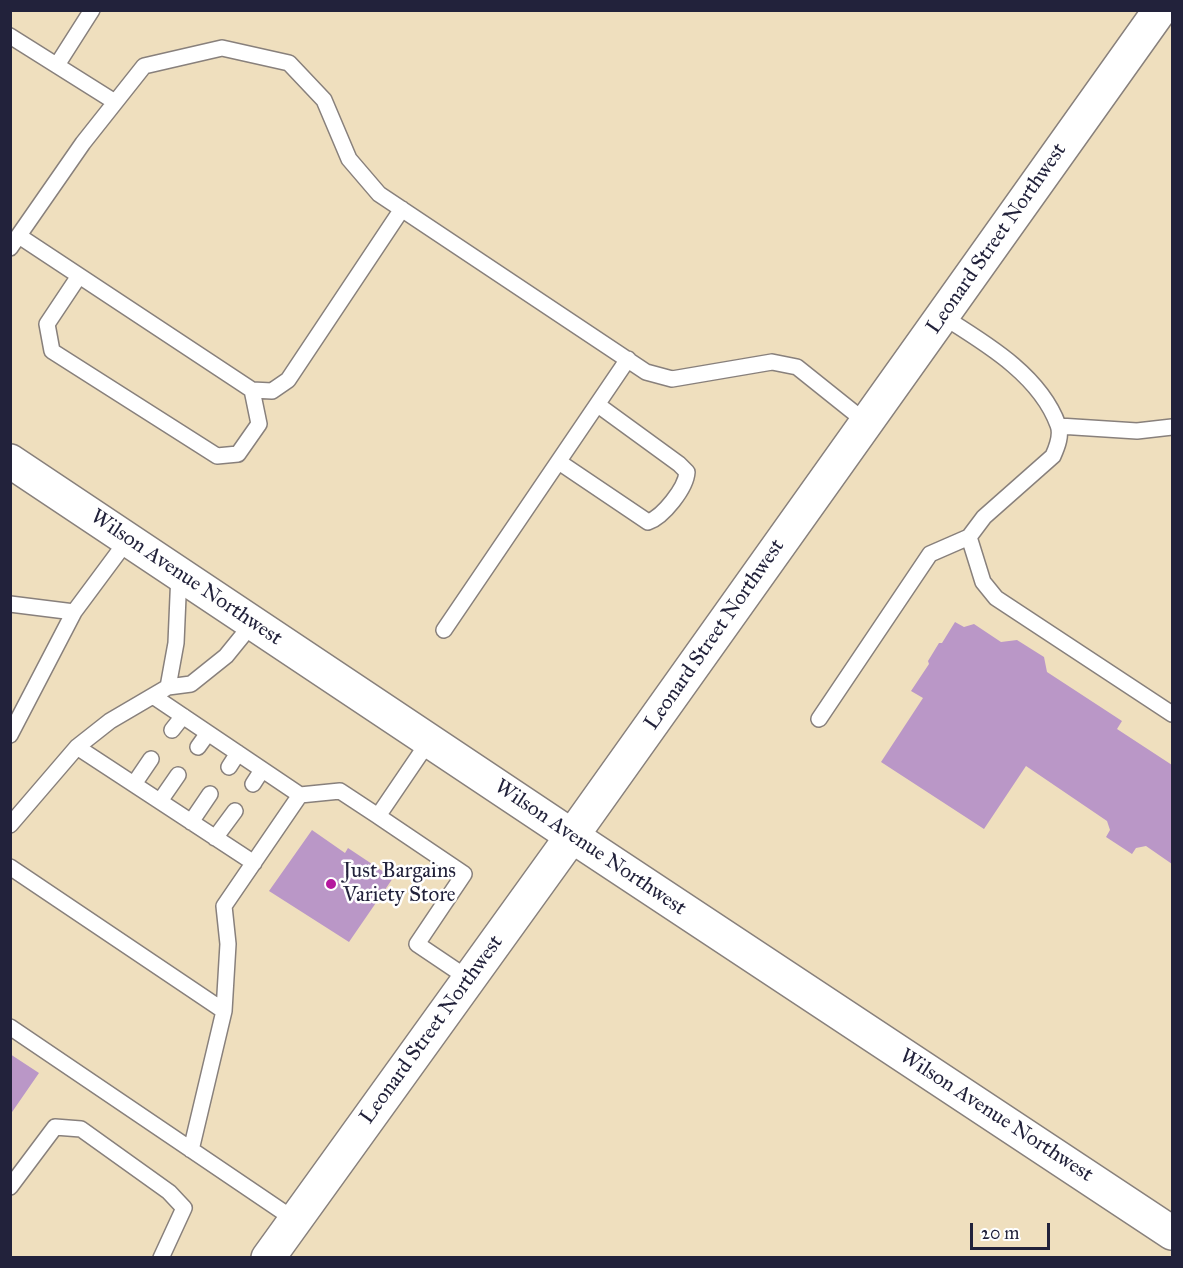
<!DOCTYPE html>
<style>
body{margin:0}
#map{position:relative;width:1183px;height:1268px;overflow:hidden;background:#efdfbe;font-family:"IM FELL Great Primer",serif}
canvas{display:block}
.frame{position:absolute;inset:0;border:12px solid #22223b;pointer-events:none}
.scale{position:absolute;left:970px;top:1223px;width:80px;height:27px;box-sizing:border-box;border:3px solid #22223b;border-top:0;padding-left:8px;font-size:18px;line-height:21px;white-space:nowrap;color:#22223b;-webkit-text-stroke:4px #fff;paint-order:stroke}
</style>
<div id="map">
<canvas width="1183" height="1268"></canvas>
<div class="frame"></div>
<div class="scale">20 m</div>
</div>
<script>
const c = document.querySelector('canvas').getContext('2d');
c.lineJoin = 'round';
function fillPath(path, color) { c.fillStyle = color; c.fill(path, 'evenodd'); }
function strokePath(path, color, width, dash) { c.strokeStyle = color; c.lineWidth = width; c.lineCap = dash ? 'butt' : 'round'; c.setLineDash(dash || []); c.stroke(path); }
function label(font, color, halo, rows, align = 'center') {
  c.font = font + ' "IM FELL Great Primer",serif'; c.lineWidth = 5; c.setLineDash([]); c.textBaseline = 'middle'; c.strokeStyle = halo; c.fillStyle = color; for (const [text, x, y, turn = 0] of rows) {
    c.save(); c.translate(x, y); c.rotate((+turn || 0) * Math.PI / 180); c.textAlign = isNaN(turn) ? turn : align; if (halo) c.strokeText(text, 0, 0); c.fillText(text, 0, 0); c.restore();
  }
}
fillPath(new Path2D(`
 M955 622 964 627 974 624 1001 642 1017 640 1044 657 1047 672 1122 721 1117 729 1172 765V864L1146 846 1136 848 1132 854 1106 837 1110 830 1107 821 1026 766 984 829 881 762 923 698 911 691 929 664 928 661 939 643H942Z
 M312 830 345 853 348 848 393 878 349 942 269 891Z
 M10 1054 39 1073 10 1115Z`), '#ba97c7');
const lane = new Path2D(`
 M10 36 115 102
 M57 65 92 10
 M19 236 252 390 272 391 288 380 402 209
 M10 248 83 143 144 66 222 48 289 63 324 100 349 159 379 194 646 372 672 379 772 362 797 367 867 423
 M79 276 47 324 52 351 217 456 238 454 259 424 252 390
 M942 316C985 343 1040 375 1058 425 1062 435 1057 447 1053 456L984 517 969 537 983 582 996 598 1172 714
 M1059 426 1137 431 1172 427
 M559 462 648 522C663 517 686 488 687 472L679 464 598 405
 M10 604 74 612
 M444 630 628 359
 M168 687 176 643 179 573
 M153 696 300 795 224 906 228 944 224 1011 191 1150
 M819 719 930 554 969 537
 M172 730 183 716
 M10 735 74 612 129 538
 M429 741 378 816 464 874 417 944 469 979
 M77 747 254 863
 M198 747 208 733
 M229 767 238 753
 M134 784 151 759
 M253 784 262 770
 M300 795 340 791 378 816
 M160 801 178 775
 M191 822 210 794
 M10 825 77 747 110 721 168 687 191 684 226 656 252 624
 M215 838 235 811
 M10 867 224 1011
 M10 1027 295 1220
 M10 1187 55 1127 81 1129 169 1192 184 1208 161 1258`);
const secondary = new Path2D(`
 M268 1258 572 836 1160 10`);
const primary = new Path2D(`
 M10 461 572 836 1172 1233`);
strokePath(lane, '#88807c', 18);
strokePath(secondary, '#88807c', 36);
strokePath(primary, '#88807c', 36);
strokePath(lane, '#fff', 15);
strokePath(secondary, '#fff', 33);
strokePath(primary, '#fff', 33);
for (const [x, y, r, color] of [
 [331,884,6,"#b5179e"]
]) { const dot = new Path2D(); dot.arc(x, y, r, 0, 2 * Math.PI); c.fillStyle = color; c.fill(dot); strokePath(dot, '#fff', 2); }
label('21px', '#22223b', '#fff', [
 ["Leonard Street Northwest",997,239,-55],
 ["Wilson Avenue Northwest",186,578,34],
 ["Leonard Street Northwest",715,635,-55],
 ["Wilson Avenue Northwest",590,848,34],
 ["Leonard Street Northwest",432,1030,-54],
 ["Wilson Avenue Northwest",996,1116,33]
]);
label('21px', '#22223b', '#fff', [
 ["Just Bargains",343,872],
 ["Variety Store",343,896]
], 'left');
</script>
